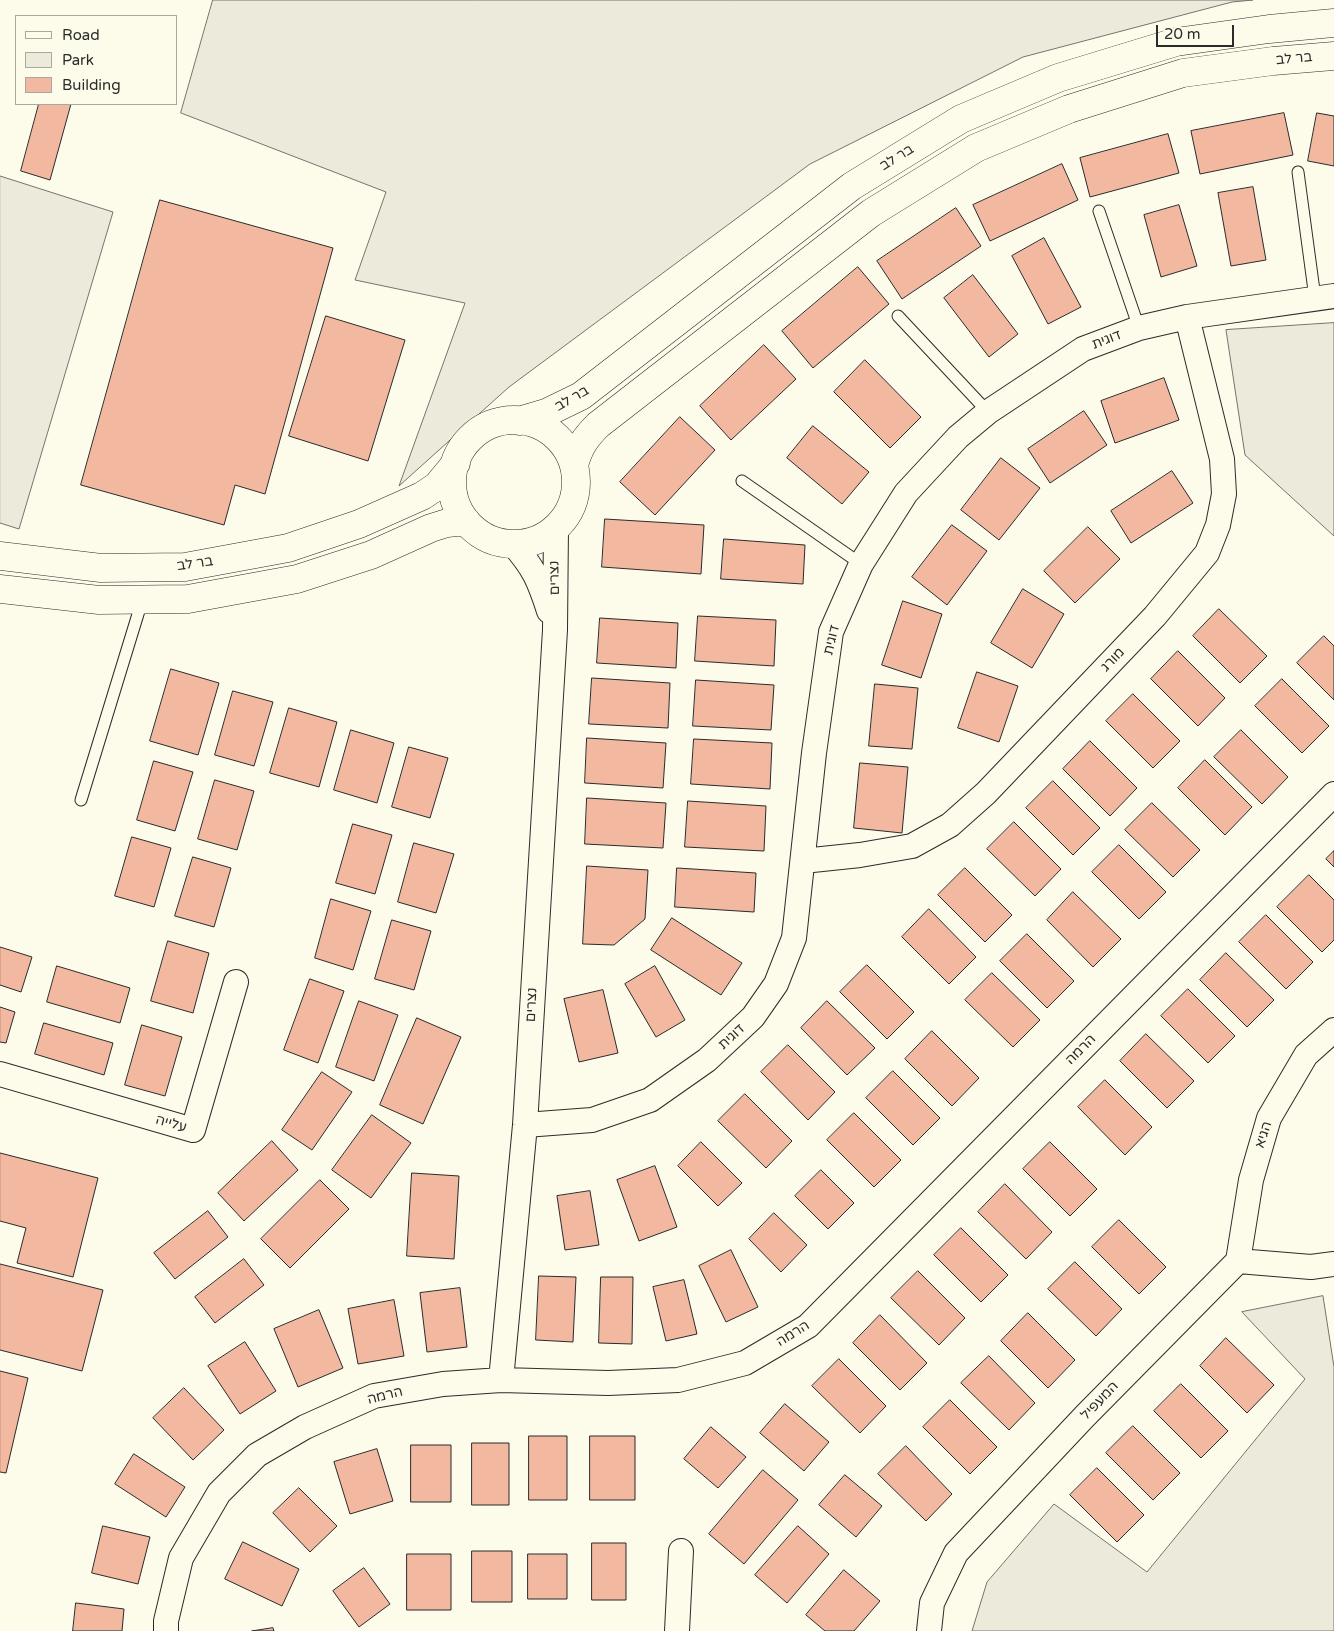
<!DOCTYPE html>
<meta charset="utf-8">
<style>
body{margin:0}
#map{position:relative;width:1334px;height:1631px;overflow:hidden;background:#fdfbea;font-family:"Varela Round",sans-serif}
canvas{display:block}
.legend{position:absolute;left:15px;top:15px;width:162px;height:90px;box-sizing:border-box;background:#fdfbea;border:1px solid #a9a89e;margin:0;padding:6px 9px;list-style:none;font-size:15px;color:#2b2b2b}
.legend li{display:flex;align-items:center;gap:10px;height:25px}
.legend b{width:25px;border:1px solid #a9a89e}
.scale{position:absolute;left:1156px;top:25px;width:78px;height:22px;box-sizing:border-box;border:2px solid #2b2b2b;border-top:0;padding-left:6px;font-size:15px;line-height:18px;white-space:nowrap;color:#2b2b2b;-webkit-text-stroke:4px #fdfbea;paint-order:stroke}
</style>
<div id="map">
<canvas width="1334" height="1631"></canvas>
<ul class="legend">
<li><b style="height:6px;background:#fdfbea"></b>Road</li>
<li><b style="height:14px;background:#ecebdb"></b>Park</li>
<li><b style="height:14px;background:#f2b8a0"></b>Building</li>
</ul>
<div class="scale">20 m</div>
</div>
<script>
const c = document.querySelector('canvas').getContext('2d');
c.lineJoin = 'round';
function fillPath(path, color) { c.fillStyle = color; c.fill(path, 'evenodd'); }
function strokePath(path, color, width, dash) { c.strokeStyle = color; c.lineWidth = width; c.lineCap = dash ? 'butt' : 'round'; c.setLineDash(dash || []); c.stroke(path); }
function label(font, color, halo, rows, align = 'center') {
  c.font = font + ' "Varela Round",Heebo,sans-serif'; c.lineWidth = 4; c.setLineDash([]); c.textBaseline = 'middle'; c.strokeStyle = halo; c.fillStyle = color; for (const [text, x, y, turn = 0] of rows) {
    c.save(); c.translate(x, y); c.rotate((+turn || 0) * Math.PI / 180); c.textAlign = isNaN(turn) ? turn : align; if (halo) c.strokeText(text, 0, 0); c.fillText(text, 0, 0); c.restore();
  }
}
const green = new Path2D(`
 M213 0H1253L1232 2 1023 57 810 164 509 387 399 486 465 303 355 280 386 192 181 113Z
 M0 176 113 212 19 529 0 523Z
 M1334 323V536L1245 455 1226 330Z
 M1323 1296 1334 1367V1631H972L987 1582 1054 1504 1147 1572 1305 1379 1242 1312Z`);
fillPath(green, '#ecebdb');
strokePath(green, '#74746e', 1);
const building = new Path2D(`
 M39 104H71L50 180 21 171Z
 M1284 113 1293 155 1200 174 1191 131Z
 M1317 113 1334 116V166L1308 161Z
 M1168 134 1179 173 1090 197 1080 158Z
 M1062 164 1078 200 990 241 973 205Z
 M1253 187 1266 260 1231 266 1218 193Z
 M160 200 333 248 265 494 235 485 224 525 81 485Z
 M1179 205 1197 266 1161 277 1144 215Z
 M956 208 981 246 902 299 877 261Z
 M1044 238 1081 307 1048 324 1012 256Z
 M858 267 889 304 813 368 782 331Z
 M973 275 1018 334 989 357 944 298Z
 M326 316 405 340 368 461 289 436Z
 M764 345 796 379 731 440 700 406Z
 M865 360 921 417 890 448 834 392Z
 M1164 378 1179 420 1115 443 1101 401Z
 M1084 411 1107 445 1050 483 1028 449Z
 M680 417 715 450 655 515 620 482Z
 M813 426 869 472 842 504 787 458Z
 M1001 458 1040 488 999 540 961 510Z
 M1172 471 1193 503 1131 543 1111 511Z
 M605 519 704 525 701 574 602 567Z
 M952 525 987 551 947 605 912 577Z
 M1088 527 1120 559 1075 603 1044 571Z
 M724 539 805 545 803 584 721 579Z
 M1023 589 1064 614 1032 668 991 643Z
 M903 601 942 614 921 678 882 665Z
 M1219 609 1267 656 1240 683 1193 636Z
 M698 616 776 620 774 666 695 661Z
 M600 618 678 623 676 668 597 663Z
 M1324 636 1334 646V700L1297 663Z
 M1178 651 1225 698 1198 726 1151 679Z
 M171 669 219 683 198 755 150 741Z
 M977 672 1018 686 999 742 958 728Z
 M592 678 670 683 668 728 589 724Z
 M1282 679 1329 726 1302 753 1255 706Z
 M696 680 774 685 771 730 693 726Z
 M875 684 918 688 912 749 869 746Z
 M233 691 273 702 254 766 215 755Z
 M1133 694 1180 741 1153 768 1106 721Z
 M289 708 337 722 319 787 270 773Z
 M351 730 394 743 377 803 334 790Z
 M1241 730 1288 777 1262 804 1214 757Z
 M587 738 666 743 663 788 585 783Z
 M694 739 772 743 770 789 691 784Z
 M1090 741 1137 788 1110 816 1063 769Z
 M409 747 448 758 430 818 392 807Z
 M1205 760 1252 807 1225 835 1178 788Z
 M154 761 193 772 175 831 137 820Z
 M860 763 908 767 902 833 854 828Z
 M215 780 254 791 237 850 198 839Z
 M1053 781 1100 828 1073 855 1026 808Z
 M587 798 666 803 663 848 585 844Z
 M688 801 766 806 764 851 685 847Z
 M1152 803 1200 850 1173 877 1125 830Z
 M1014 822 1061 869 1035 896 987 849Z
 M353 824 392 835 375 894 336 883Z
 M132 837 171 848 154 907 115 896Z
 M414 843 454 854 436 913 398 902Z
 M1119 845 1166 892 1139 919 1092 872Z
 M1334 851V867L1326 859Z
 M193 857 231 868 214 927 175 916Z
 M587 866 648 870 645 919 614 945 583 944Z
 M677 868 756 873 754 912 675 907Z
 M965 868 1012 915 985 942 938 895Z
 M1309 875 1334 900V940L1322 952 1277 907Z
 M1073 892 1121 939 1093 967 1047 920Z
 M331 899 371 911 353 970 315 958Z
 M929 909 976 957 949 984 902 937Z
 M1266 915 1313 962 1286 989 1239 942Z
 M672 918 742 963 721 995 651 950Z
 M392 920 431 931 414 990 375 979Z
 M1027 934 1074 981 1047 1008 1000 961Z
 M168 941 209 953 193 1013 151 1001Z
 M0 947 32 957 21 992 0 985Z
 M1226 953 1274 1000 1247 1027 1200 980Z
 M867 965 914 1012 887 1039 840 992Z
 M57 966 130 988 120 1023 47 1002Z
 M655 966 685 1020 656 1037 625 984Z
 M992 973 1040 1020 1013 1047 965 1000Z
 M310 979 344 991 318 1063 284 1050Z
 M1188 989 1235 1036 1208 1063 1161 1016Z
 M603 990 618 1053 579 1062 564 999Z
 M359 1001 398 1015 374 1081 336 1067Z
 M827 1001 875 1048 847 1075 801 1028Z
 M0 1007 15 1012 6 1043 0 1042Z
 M417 1018 461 1037 423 1124 380 1105Z
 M44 1023 113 1043 104 1075 35 1054Z
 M142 1025 182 1037 165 1096 125 1085Z
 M932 1031 979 1078 952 1106 905 1059Z
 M1146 1034 1194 1081 1167 1108 1120 1061Z
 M788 1045 835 1092 808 1120 761 1072Z
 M893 1071 940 1118 913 1145 866 1098Z
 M322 1072 352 1092 312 1150 282 1130Z
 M1105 1080 1152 1127 1125 1155 1078 1107Z
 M745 1094 792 1141 766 1168 718 1121Z
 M854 1113 901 1160 874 1187 827 1140Z
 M372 1115 411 1143 371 1198 332 1170Z
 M272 1141 298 1170 244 1221 218 1193Z
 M701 1142 742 1183 718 1206 678 1166Z
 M1050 1142 1097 1189 1070 1216 1023 1169Z
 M0 1153 98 1178 73 1277 17 1263 26 1228 0 1221Z
 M655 1166 677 1227 639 1241 617 1180Z
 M821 1170 854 1203 828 1229 795 1196Z
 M412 1173 459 1176 454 1259 407 1256Z
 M320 1180 349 1209 290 1268 261 1239Z
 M1005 1184 1052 1232 1026 1259 978 1212Z
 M590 1191 599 1245 565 1250 557 1196Z
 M208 1211 228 1237 175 1279 154 1253Z
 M774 1213 807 1245 781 1272 749 1239Z
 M1119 1220 1166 1267 1139 1294 1092 1247Z
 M961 1228 1008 1275 981 1302 934 1255Z
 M731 1250 758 1307 726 1322 699 1266Z
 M244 1259 264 1285 215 1323 195 1297Z
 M1075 1262 1122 1309 1096 1336 1048 1289Z
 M0 1264 103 1290 82 1371 0 1350Z
 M918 1271 965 1318 939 1345 891 1298Z
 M539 1276 576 1277 573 1342 536 1340Z
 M601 1277H633L632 1344 599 1343Z
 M684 1280 697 1334 666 1341 653 1287Z
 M460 1288 467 1347 427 1352 420 1293Z
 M394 1300 404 1356 358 1364 348 1309Z
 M319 1310 343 1368 298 1387 274 1329Z
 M1028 1313 1075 1360 1048 1388 1001 1341Z
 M880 1315 927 1363 900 1390 853 1343Z
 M1226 1338 1274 1385 1247 1413 1200 1366Z
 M245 1342 276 1391 240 1414 208 1366Z
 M989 1356 1035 1403 1009 1430 961 1383Z
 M839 1359 886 1406 860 1433 812 1386Z
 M0 1371 28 1378 6 1473 0 1472Z
 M1181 1384 1228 1431 1201 1458 1154 1411Z
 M184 1388 224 1430 193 1460 153 1418Z
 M950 1400 997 1447 970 1474 923 1427Z
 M785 1404 829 1442 804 1471 760 1433Z
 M1133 1426 1180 1473 1153 1500 1106 1453Z
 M711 1427 746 1457 718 1488 684 1459Z
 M529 1436H567V1500H529Z
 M590 1436H635V1500H590Z
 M472 1443H509V1505H472Z
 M411 1445H451V1502H411Z
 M906 1446 952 1494 926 1521 878 1474Z
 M377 1449 393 1501 350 1514 334 1462Z
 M134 1454 185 1487 166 1517 115 1484Z
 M1097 1468 1144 1515 1117 1542 1070 1495Z
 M763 1470 798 1500 744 1564 709 1534Z
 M845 1475 882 1506 856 1537 819 1505Z
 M299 1488 337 1526 310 1552 273 1513Z
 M103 1526 150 1537 138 1584 92 1573Z
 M798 1526 829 1554 787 1603 755 1575Z
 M243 1542 299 1569 282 1606 225 1579Z
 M592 1543H626V1600H592Z
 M472 1551H512V1602H472Z
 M407 1554H451V1610H407Z
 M528 1554H567V1599H528Z
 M364 1568 390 1604 359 1627 333 1591Z
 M844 1570 880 1601 854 1631H825L806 1615Z
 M76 1603 124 1609 122 1631H73Z
 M273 1628 274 1631H252Z`);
fillPath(building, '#f2b8a0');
strokePath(building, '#2b2b2b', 1);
const service = new Path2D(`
 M1298 172 1315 298
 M1099 211 1139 328
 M898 316 988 412
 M742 481 861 564
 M81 800 142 601`);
const minor = new Path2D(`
 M512 543C534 568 539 580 549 611
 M803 861 860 855 912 846 950 825 986 793 1155 616 1207 553 1218 525 1224 494 1222 459 1187 317
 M0 1074 193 1130 236 982
 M525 1125 592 1120 650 1100 707 1060 753 1017 776 984 794 938 814 753 831 632 861 564 906 493 958 437 988 412 1083 349 1139 328 1187 317 1334 296
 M1238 1261 1251 1180 1269 1118 1306 1055 1334 1030
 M501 1380 525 1125 555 630 556 527
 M166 1631V1621L181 1558 219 1493 257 1455 305 1427 374 1396 443 1384 501 1380 608 1383 678 1380 745 1363 808 1326 1334 794
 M677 1631 681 1551
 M929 1631 932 1603 956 1553 1085 1416 1238 1261 1311 1267 1334 1264`);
const tertiary = new Path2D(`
 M452 482a62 62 0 1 1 124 0a62 62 0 1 1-124 0Z
 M519 421 546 413 581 396 852 186 961 119 1058 78 1176 42 1269 29 1334 23
 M574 465C579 447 585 438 598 425L871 213 976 148 1069 109 1183 73 1273 61 1334 56
 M0 556 101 568 185 567 288 548 359 524 422 496 437 486 456 463
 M0 589 99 600 188 599 297 579 371 555 431 528 447 523 466 521`);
strokePath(service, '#2b2b2b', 13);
strokePath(minor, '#2b2b2b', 26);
strokePath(tertiary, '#2b2b2b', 29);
strokePath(service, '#fdfbea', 11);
strokePath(minor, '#fdfbea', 24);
strokePath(tertiary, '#fdfbea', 28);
label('14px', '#2b2b2b', '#fdfbea', [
 ["בר לב",1294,59,-5],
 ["בר לב",897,158,-32],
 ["דוגית",1107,340,-21],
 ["בר לב",572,399,-30],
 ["בר לב",195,564,-8],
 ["נצרים",555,578,-91],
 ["דוגית",832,640,-76],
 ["מורג",1113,660,-46],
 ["נצרים",532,1005,-87],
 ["דוגית",732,1037,-43],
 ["הרמה",1081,1050,-45],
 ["עלייה",171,1124,16],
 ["הגיא",1264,1135,-72],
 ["הרמה",793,1334,-32],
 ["הרמה",385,1396,-14],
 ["המעפיל",1100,1401,-46]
]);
</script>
